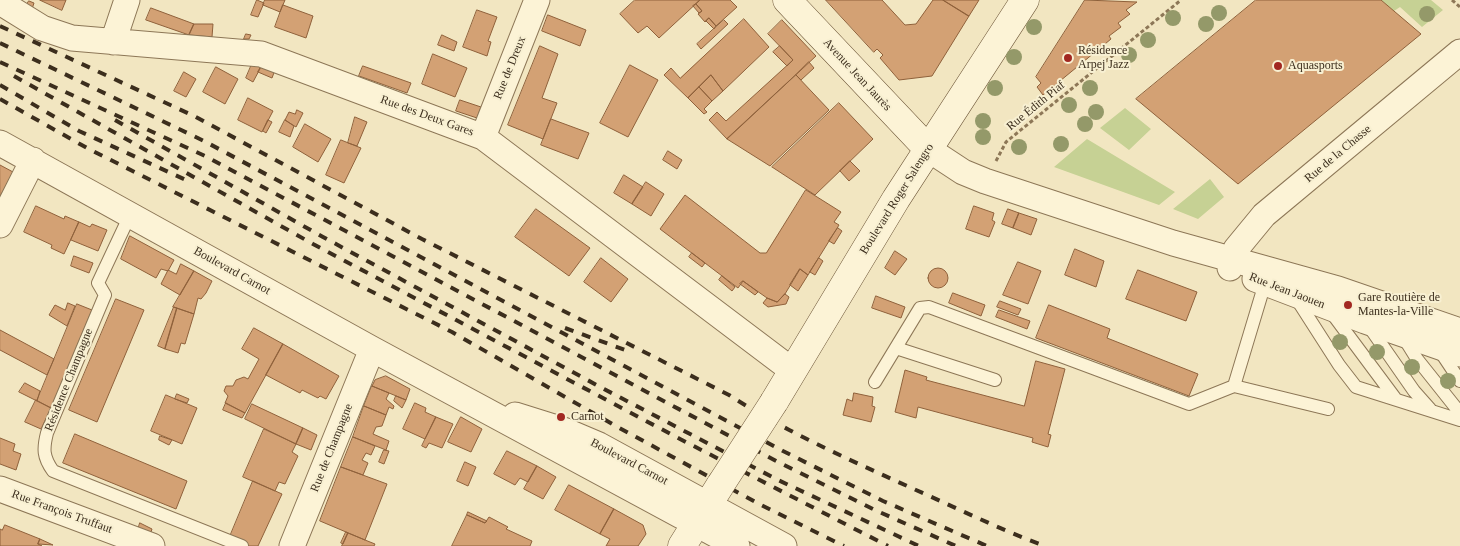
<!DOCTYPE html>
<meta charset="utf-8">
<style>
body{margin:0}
canvas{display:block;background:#f2e6c1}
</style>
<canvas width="1460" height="546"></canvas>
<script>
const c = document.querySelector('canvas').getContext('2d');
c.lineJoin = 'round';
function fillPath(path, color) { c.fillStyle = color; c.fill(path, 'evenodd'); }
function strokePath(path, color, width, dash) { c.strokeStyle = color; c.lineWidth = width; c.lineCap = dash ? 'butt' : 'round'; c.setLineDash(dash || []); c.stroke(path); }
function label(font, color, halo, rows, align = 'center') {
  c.font = font + ' Georgia,serif'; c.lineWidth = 4; c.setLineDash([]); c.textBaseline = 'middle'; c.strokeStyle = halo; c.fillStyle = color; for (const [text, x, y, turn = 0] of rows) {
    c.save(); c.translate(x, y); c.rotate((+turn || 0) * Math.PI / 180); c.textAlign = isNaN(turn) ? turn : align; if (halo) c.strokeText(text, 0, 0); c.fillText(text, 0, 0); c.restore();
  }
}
fillPath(new Path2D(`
 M1381 0H1431L1443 10 1422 27 1400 7 1394 11Z
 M1125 108 1151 129 1129 150 1100 128Z
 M1087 139 1175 192 1159 205 1054 167Z
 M1210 179 1224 197 1198 219 1173 209Z`), '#c6d194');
const building = new Path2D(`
 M40 0H66L62 10Z
 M257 0 264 3 258 17 251 15Z
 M265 0H285L280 12 263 5Z
 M635 0H700L659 38 647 26 638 33 620 14Z
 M700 0H730L737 7 716 26 709 18 705 22 698 14 702 11 696 4Z
 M826 0H882L905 25 916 24 933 0H943L969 16 932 76 899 80 880 58 883 55 877 49 874 52Z
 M943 0H979L969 16Z
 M1085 0 1137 2 1126 10 1130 14 1118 23 1121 27 1109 36 1111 39 1043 95 1037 87 1041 83 1036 77Z
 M1256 0H1381L1421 34 1238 184 1136 99Z
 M29 1 34 3 32 9 26 6Z
 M696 4 702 11 699 13 693 6Z
 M283 5 313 16 306 38 275 27Z
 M151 8 194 24 189 35 146 20Z
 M477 10 497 17 488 41 491 42 487 56 463 47Z
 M548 15 586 30 580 46 542 31Z
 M709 18 716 26 714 29 706 21Z
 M744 19 769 47 723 91 711 75 688 98 664 75 671 68 680 78Z
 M724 20 728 24 701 49 697 44Z
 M782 20 816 56 727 139 709 120 717 112 726 121 793 60 768 34Z
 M194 24H213L212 37 189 35Z
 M246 34 251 35 249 39H244Z
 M442 35 457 42 454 51 438 45Z
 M540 46 558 54 542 98 557 103 543 139 508 125Z
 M780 46 793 60 787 66 773 52Z
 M433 54 467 68 455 97 422 84Z
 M809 62 814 68 801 80 796 75Z
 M252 64 262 65 253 82 246 78Z
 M262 65 275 70 272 78 258 72Z
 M630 65 658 80 628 137 600 123Z
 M363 66 411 83 407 93 359 76Z
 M216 67 238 79 225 104 203 92Z
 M184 72 196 79 186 97 174 91Z
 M711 75 723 91 712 101 699 87Z
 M796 75 829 110 770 166 727 139Z
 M699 87 712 101 704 109 707 112 704 114 688 98Z
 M248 98 273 111 262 132 238 120Z
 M460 100 481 107 477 118 456 111Z
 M839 103 873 139 815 195 772 167Z
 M297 110 303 113 296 127 285 120 289 112 295 114Z
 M355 117 367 122 357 146 348 143Z
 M551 119 589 133 578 159 541 145Z
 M268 120 272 122 266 133 263 131Z
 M285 120 294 126 290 137 279 132Z
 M305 124 331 139 318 162 293 147Z
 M341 140 361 148 344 183 326 175Z
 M668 151 682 160 677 169 663 160Z
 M850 161 860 171 849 181 840 171Z
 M0 165 13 172 0 197Z
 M624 175 643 187 632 204 614 193Z
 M646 182 664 194 651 216 632 204Z
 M806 190 841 212 834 222 839 225 808 275 800 269 785 294 777 302 767 298 743 281 738 288 660 229 685 195 760 253H766Z
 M36 206 64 219 65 216 79 222 64 254 51 248 52 245 24 232Z
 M974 206 994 213 992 220 995 222 989 237 966 229Z
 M536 209 590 248 569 276 515 237Z
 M1008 209 1019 213 1013 228 1002 224Z
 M1019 213 1037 219 1031 235 1013 228Z
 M79 222 90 227 92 224 107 230 98 251 71 240Z
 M838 228 842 231 834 244 829 241Z
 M130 236 174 260 168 271 161 269 156 278 121 259Z
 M1075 249 1104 261 1096 287 1065 275Z
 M895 251 907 259 895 275 885 268Z
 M692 253 705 263 702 267 689 257Z
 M74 256 93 263 89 273 71 266Z
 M601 258 628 279 611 302 584 282Z
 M819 258 823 261 815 275 810 272Z
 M1018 262 1041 271 1028 304 1003 295Z
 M181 264 194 271 180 295 161 284 168 270 176 274Z
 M928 278a10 10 0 1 1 20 0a10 10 0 1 1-20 0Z
 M800 269 808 275 798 291 790 285Z
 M1138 270 1197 292 1186 321 1126 299Z
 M194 271 212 281 206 293 201 299 198 298 194 314 173 307Z
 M722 276 735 287 732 291 719 280Z
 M743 281 758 292 755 295 740 284Z
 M953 293 985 305 981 316 949 303Z
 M785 294 789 297 786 304 768 307 763 303 767 298 777 302Z
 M876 296 905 307 901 318 872 308Z
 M116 299 144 310 97 422 69 410Z
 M1000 301 1021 309 1018 315 997 307Z
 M68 303 75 306 67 326 49 315 55 305 65 310Z
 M77 304 92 310 51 408 37 401Z
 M1049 305 1110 329 1107 338 1198 374 1189 396 1036 338Z
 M174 307 177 308 165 349 158 346Z
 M177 308 194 314 185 344 181 343 178 353 165 349Z
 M999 310 1030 321 1027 329 996 317Z
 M254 328 283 344 245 413 225 403 228 396 224 391 226 386H233L236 380 244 377 248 379 259 359 242 349Z
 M0 330 54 359 47 375 0 350Z
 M283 344 339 376 326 399 320 396 318 398 302 390 300 393 266 375Z
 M1036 361 1065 369 1048 434 1051 435 1048 447 1032 442 1033 438 918 407 916 418 895 412 905 370 927 377 926 380 1024 406Z
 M386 376 410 389 406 400 372 386 375 380Z
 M25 383 40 391 37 401 19 392Z
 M372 386 389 393 386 399 394 406 393 409 389 407 386 415 364 406Z
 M854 393 873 397 872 406 875 407 871 422 843 415 847 399 852 401Z
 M177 394 189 399 187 403 175 399Z
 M166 395 197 408 182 444 151 431Z
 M396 396 406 400 402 408 394 401Z
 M36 400 51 408 41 429 25 422Z
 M226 403 245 413 242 418 223 410Z
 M415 403 426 408 425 412 436 417 425 439 403 429Z
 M252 404 303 428 296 444 245 419Z
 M364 406 386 415 382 426 376 427 373 434 389 441 386 450 353 437Z
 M436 417 453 424 442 448 429 443 426 448 422 446Z
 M461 417 482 429 471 452 448 442Z
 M303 428 317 435 311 450 296 444Z
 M264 429 296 444 292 452 298 456 285 484 279 482 275 491 243 477Z
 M75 434 187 481 176 509 63 463Z
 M160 436 172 440 169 445 159 440Z
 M353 437 375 446 371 455 366 453 362 460 368 463 363 475 341 467Z
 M0 438 15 444 13 451 21 454 16 470 0 464Z
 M384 450 389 451 384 464 379 462Z
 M507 451 537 466 528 482 520 478 515 485 494 474Z
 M465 462 476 467 468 486 457 481Z
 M537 466 556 477 543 499 524 489Z
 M341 467 387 484 365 540 320 521Z
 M253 481 282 494 258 546H226Z
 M569 485 614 509 600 534 555 510Z
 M614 509 643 525 646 534 638 546H606L610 539 600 534Z
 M468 512 487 521 485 523 467 515Z
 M467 515 485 523 489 517 508 527 506 529 532 541 530 546H452Z
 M140 523 152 529 150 535 138 530Z
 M5 525 40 539 38 544 42 546H0V529L2 530Z
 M346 532 348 533 343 544 341 543Z
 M348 533 365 540 375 544 374 546H342Z
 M40 539 53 545 38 544Z`);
fillPath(building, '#d3a174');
strokePath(building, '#8f613b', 1);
const lane = new Path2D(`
 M130 215 98 283 105 295 47 433C43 449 43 457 53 471L242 546
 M1265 283 1234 386 1328 409
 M1296 298 1339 365 1356 387 1460 420
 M1331 312 1395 398
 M1368 325 1414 391 1430 409
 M1404 338 1417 359 1460 413
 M896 348 995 380
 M1438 348 1460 381
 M875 382 920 308 929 307 1189 404 1234 386`);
const street = new Path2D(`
 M0 2 42 28 72 38 261 54 483 137 793 371
 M113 42 127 0
 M483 137 537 0
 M0 143 372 349 737 546
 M928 149 963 172 985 181 1173 243 1338 289 1460 331
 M0 225 33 160
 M1230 268 1236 249 1264 215 1460 52
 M1255 279 1365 321 1460 354
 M515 415 566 431 599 445 784 546
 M0 489 152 546
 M292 546 372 349`);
const secondary = new Path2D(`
 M787 0 928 149
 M774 402 896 199 1025 0
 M682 546 721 484`);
strokePath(lane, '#8d7757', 14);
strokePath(street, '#8d7757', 27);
strokePath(secondary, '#6f583a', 29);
strokePath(new Path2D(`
 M1452 0 1460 7
 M996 161 1006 142 1181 0`), '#8d7757', 3, [4, 2.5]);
strokePath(lane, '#fcf3d6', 12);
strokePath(street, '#fcf3d6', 25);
strokePath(secondary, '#fcf3d6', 28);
strokePath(new Path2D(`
 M0 26 194 116 422 239 729 395C788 433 852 461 916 490 959 509 1001 530 1045 546
 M0 43 204 141 783 451 883 501 987 546
 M0 62 205 156 778 462 877 511 956 546
 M14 76 313 244 680 439 888 546
 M0 85 79 131 188 181
 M0 99 87 148 452 332 614 425 761 505 844 546
 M115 120 323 237 604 389 778 480 919 546
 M565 328 628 351`), '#3c2e1d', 4, [9, 9]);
const secondaryBridge = new Path2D(`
 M721 484 774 402`);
strokePath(secondaryBridge, '#6f583a', 29, []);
strokePath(secondaryBridge, '#fcf3d6', 28);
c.fillStyle = '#949969';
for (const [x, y] of [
 [1219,13],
 [1427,14],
 [1173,18],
 [1206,24],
 [1034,27],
 [1148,40],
 [1129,55],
 [1014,57],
 [995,88],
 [1090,88],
 [1069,105],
 [1096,112],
 [983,121],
 [1085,124],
 [983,137],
 [1061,144],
 [1019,147],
 [1340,342],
 [1377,352],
 [1412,367],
 [1448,381]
]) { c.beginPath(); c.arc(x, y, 8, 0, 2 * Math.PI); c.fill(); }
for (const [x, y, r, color] of [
 [1068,58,5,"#a22821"],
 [1278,66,5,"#a22821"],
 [1348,305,5,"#a22821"],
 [561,417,5,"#a22821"]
]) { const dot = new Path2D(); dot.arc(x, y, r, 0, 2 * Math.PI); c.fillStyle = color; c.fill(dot); strokePath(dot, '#f8f0d2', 2); }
label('12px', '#3c2e1d', '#f8f0d2', [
 ["Résidence",1078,51],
 ["Arpej Jazz",1078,65],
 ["Aquasports",1288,66],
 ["Gare Routière de",1358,298],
 ["Mantes-la-Ville",1358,312],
 ["Carnot",571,417]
], 'left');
label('12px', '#3c2e1d', '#f8f0d2', [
 ["Rue de Dreux",510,68,-68],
 ["Avenue Jean Jaurès",857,75,47],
 ["Rue Édith Piaf",1036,106,-39],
 ["Rue des Deux Gares",427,116,20],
 ["Rue de la Chasse",1338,154,-40],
 ["Boulevard Roger Salengro",897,199,-58],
 ["Boulevard Carnot",232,271,29],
 ["Rue Jean Jaouen",1287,291,21],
 ["Résidence Champagne",69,380,-68],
 ["Rue de Champagne",332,448,-68],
 ["Boulevard Carnot",629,462,28],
 ["Rue François Truffaut",62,512,20]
]);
</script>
